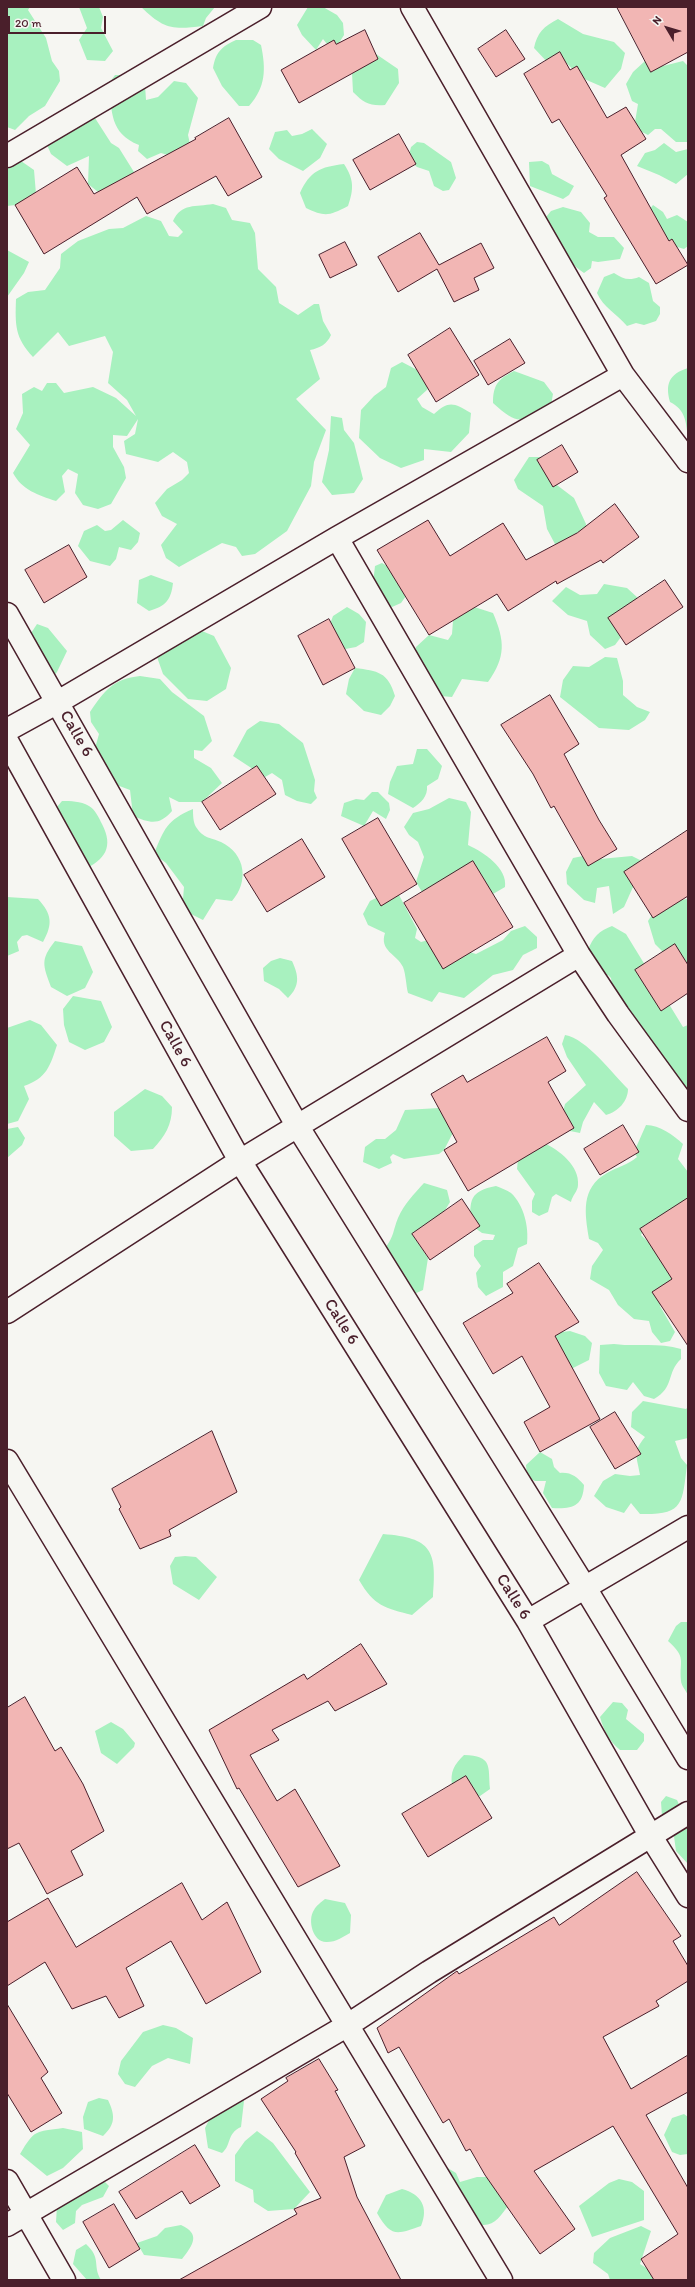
<!DOCTYPE html>
<style>
body{margin:0}
#map{position:relative;width:695px;height:2287px;overflow:hidden;background:#f6f6f2;font-family:Itim,sans-serif}
canvas{display:block}
.frame{position:absolute;inset:0;border:8px solid #4a1f2b;pointer-events:none}
.north{position:absolute;left:647px;top:8px;width:40px;height:40px;-webkit-text-stroke:3px #f6f6f2;paint-order:stroke;rotate:308deg;font-size:11px;font-weight:700;line-height:16px;text-align:center;color:#4a1f2b}
.north::after{content:'';display:block;margin:auto;width:14px;height:18px;background:#4a1f2b;clip-path:polygon(50% 0,100% 100%,50% 72%,0 100%)}
.scale{position:absolute;left:8px;top:16px;width:98px;height:18px;box-sizing:border-box;border:2px solid #4a1f2b;border-top:0;padding-left:5px;font-size:12px;line-height:14px;white-space:nowrap;color:#4a1f2b;-webkit-text-stroke:3px #f6f6f2;paint-order:stroke}
</style>
<div id="map">
<canvas width="695" height="2287"></canvas>
<div class="frame"></div>
<div class="north">N</div>
<div class="scale">20 m</div>
</div>
<script>
const c = document.querySelector('canvas').getContext('2d');
c.lineJoin = 'round';
function fillPath(path, color) { c.fillStyle = color; c.fill(path, 'evenodd'); }
function strokePath(path, color, width, dash) { c.strokeStyle = color; c.lineWidth = width; c.lineCap = dash ? 'butt' : 'round'; c.setLineDash(dash || []); c.stroke(path); }
function label(font, color, halo, rows, align = 'center') {
  c.font = font + ' Itim,sans-serif'; c.lineWidth = 3; c.setLineDash([]); c.textBaseline = 'middle'; c.strokeStyle = halo; c.fillStyle = color; for (const [text, x, y, turn = 0] of rows) {
    c.save(); c.translate(x, y); c.rotate((+turn || 0) * Math.PI / 180); c.textAlign = isNaN(turn) ? turn : align; if (halo) c.strokeText(text, 0, 0); c.fillText(text, 0, 0); c.restore();
  }
}
fillPath(new Path2D(`
 M7 7H30L28 10 46 38 52 61 59 71 60 81 45 106 29 116 15 130 7 127Z
 M79 7H99L103 17 101 28 113 51 105 61 87 60 79 40 87 28Z
 M141 7H215L206 18 203 26C172 30 164 29 141 7Z
 M308 7H323L337 15 343 23 344 35 337 46 327 44 323 39 316 50 302 35 297 25Z
 M558 19 583 34 614 42 625 53 621 69 605 88 582 78 561 58 550 65 534 48C537 33 544 26 558 19Z
 M236 40H253L261 45C266 69 266 87 249 106H239L222 86 213 68C216 52 221 47 236 40Z
 M376 54 398 69 399 83 385 105C369 106 364 103 353 92L352 73 357 62Z
 M645 61 663 66 683 61 688 66V142H676L661 129H655L648 135 634 128 638 104 632 101 626 84 633 72Z
 M115 75H131L145 85 146 100 158 97 174 81 186 83 198 98 188 135 190 144 187 161 161 153 147 159 138 151 139 145C109 133 113 112 108 85Z
 M76 108 85 111 95 118 111 143 119 148 134 172 129 183 102 195 88 184 89 156 67 166 51 154 47 145 51 131 63 110Z
 M312 129 327 144 320 158 303 171 279 159 269 149 275 132 287 130 292 136 302 134Z
 M417 142 424 143 451 162 456 178 449 190 443 191 434 186 429 171 417 167 408 159 411 147Z
 M664 143 676 152 688 149V174L676 184 659 175 637 166 645 153 655 150Z
 M21 161 34 170 36 194 32 203 7 206V168Z
 M542 161 549 165 552 174 574 186 569 195 563 199 530 186 529 162Z
 M344 164C354 179 354 189 348 206 329 216 325 217 306 208L300 193C310 171 320 167 344 164Z
 M213 204 226 208 232 220 250 223 255 233 258 269 276 287 279 303 298 315 314 304H319L323 321 331 335C327 344 320 348 310 350L320 379 296 399 326 430 314 462 311 486 287 531 255 554 242 556 236 547 222 543 179 567 166 558 161 545 177 524 162 516 155 503 167 489 182 480 189 473 187 462 173 452 158 462 126 454 124 441 135 434 138 419 127 436 113 435V447L124 467 126 478 111 504 98 509 83 505 75 493 78 474 68 469 62 476 65 492 56 501C38 495 22 490 13 473L30 445 16 429 23 413 22 394 34 387 42 391 47 383H56L64 393 93 387 116 398 136 416 127 400 108 383 113 352 105 336 69 346 58 332 33 357C15 338 15 325 16 299L28 292 45 290 60 268 61 254 78 241 109 229 123 228 146 216 161 221 169 236 178 237 183 232 173 221C181 203 196 207 213 204Z
 M653 205 663 212 667 219 677 215 688 222V246L684 249 674 246 643 218Z
 M563 207 581 212 590 223 589 232 598 237H614L624 248 620 259 598 262 592 261 591 268 584 273C563 259 555 240 546 217L551 211Z
 M7 250 29 262 24 273 7 297Z
 M614 273C623 279 629 281 639 277L649 283 653 301 660 307V314L656 321 644 325 636 323 627 326C617 314 603 307 597 293L604 277Z
 M402 362 423 373 428 389 417 399 422 407 434 414C449 400 454 403 471 413L469 433 451 452 424 449V460L401 468 380 458 359 438 361 410 374 396 386 387 391 368Z
 M688 368V439C686 422 686 410 670 402 665 384 669 374 688 368Z
 M514 371 544 382 553 394 551 405C522 421 520 428 493 403 493 385 498 379 514 371Z
 M331 416 342 418 344 430 354 443 363 479 354 493 332 495 322 482 329 450Z
 M529 457H542L549 479 574 498 586 524V547L579 554 555 544 547 529 543 506 518 489 514 480Z
 M123 520 140 533 138 542 131 550 119 547 116 559 110 566 90 561 78 546 84 531 97 525 105 531 111 530Z
 M382 563 387 566 406 596 401 603 392 607 380 602 373 583 375 566Z
 M151 575 173 583C171 600 166 606 149 611L137 603 139 580Z
 M604 584 627 588 638 598 621 637 615 645 605 649 590 635 587 621 568 615 552 601 566 587 580 595 597 594Z
 M468 605 493 613C505 641 506 657 488 682L462 679 452 697 429 695 412 661 416 647 429 635 448 640 452 634 453 621Z
 M347 607 359 614 366 622 364 642 356 647 340 650 329 627 333 616Z
 M37 624 48 628 67 651 57 672 50 681 22 647Z
 M202 631 214 636 231 668 226 689 207 701 188 699 163 674 157 657C172 642 181 632 202 631Z
 M605 657 617 658 623 681V695L637 707 650 712 645 720 629 730 599 728 560 697 563 680 573 666 589 667Z
 M355 668C378 671 388 672 395 696L390 706 381 715 364 711 346 694 349 679Z
 M140 676 160 679 172 692 204 716 212 741 202 751 194 750V758L211 768 222 783 202 802H179L169 797 172 811C159 826 150 823 133 816L130 790 101 779 94 752 99 734 91 722 90 712C105 690 113 679 140 676Z
 M260 721 279 724 303 743 315 780 314 791 317 798 311 804 297 801 285 795 282 780 272 773 265 777 233 756 247 730Z
 M417 749H427L442 766 438 779 427 786C428 796 421 803 413 808L388 794 390 782 397 766 413 764Z
 M372 792H378L389 803 390 810 386 819 373 811 364 826 341 816 344 803 356 799 364 800Z
 M449 798 466 802 471 812 468 845C483 852 508 868 505 887L493 894 481 890 422 892 416 882 424 857 418 842 409 835 404 827 413 813 429 809Z
 M62 801C71 801 80 801 89 806 95 809 99 818 102 824 114 847 105 860 83 870L49 843C46 824 49 816 62 801Z
 M193 809C193 814 193 822 196 827 204 839 210 837 221 842 246 854 249 882 232 901L216 899 203 920 189 913 183 899 184 887 166 863 154 854C164 829 167 820 193 809Z
 M583 856 600 859 632 856 642 861 640 879 633 887 624 907 613 914 609 886 597 888 595 903 584 900 567 884 566 872 573 858Z
 M392 890 399 895 417 929 415 938 421 942 429 940 476 954 503 940 511 931 525 926 537 937V948L523 955 513 970 493 975 464 998 439 992 432 1002 408 993C406 985 406 975 403 967 397 954 379 951 385 933L368 925 363 914 370 901Z
 M7 897 38 899C52 914 53 924 43 942L27 935 22 936 17 942 19 951 7 956Z
 M688 899V986L675 964 655 944 648 921C660 903 667 901 688 899Z
 M612 926 626 934 683 1027 688 1025V1089L673 1083 613 991 611 978 608 975 600 978 588 950C593 937 599 931 612 926Z
 M55 941 82 946 93 972 85 988 67 996 51 987C43 965 40 960 55 941Z
 M280 958 292 961C299 976 300 986 288 998L279 989 264 981 263 968 271 961Z
 M73 996 101 1001 112 1027 104 1042 85 1050 69 1042 64 1025 63 1009Z
 M30 1020 41 1025 57 1045C50 1066 47 1078 24 1086L29 1099 18 1121 7 1124V1028Z
 M565 1035C587 1039 612 1073 628 1089 628 1101 618 1112 606 1115L594 1102 583 1122 580 1133 570 1131 561 1120 565 1104 586 1085 567 1057 562 1044Z
 M145 1089 162 1096 172 1107C172 1125 165 1136 153 1149L131 1151 114 1136V1112Z
 M439 1108 457 1125 444 1150 439 1154 404 1159 393 1154 390 1157 392 1163 379 1169 363 1162 365 1147 376 1139H385L396 1130 405 1110Z
 M646 1125C660 1125 673 1135 683 1144L678 1159 688 1172V1201L645 1225 641 1235 677 1270 660 1306 675 1332 670 1341 661 1343 652 1332 649 1321 634 1319 618 1305 609 1290 590 1279 592 1266 603 1250 598 1243 589 1239C585 1214 580 1188 607 1173 617 1167 628 1165 637 1157L634 1152Z
 M18 1127 25 1138 22 1145 7 1158V1129Z
 M544 1143C559 1150 580 1166 578 1185 578 1191 572 1196 571 1202L556 1194 552 1197 548 1212 539 1216 532 1212V1201L535 1194 517 1169 518 1159Z
 M424 1183 447 1190 450 1202 444 1212 412 1234 428 1258 423 1290 412 1295 385 1248C394 1237 393 1230 398 1218 404 1204 414 1194 424 1183Z
 M496 1186C501 1188 507 1190 511 1193 524 1205 529 1227 527 1244L518 1248 513 1266 503 1272V1287L486 1296 478 1287 476 1273 481 1266 474 1256V1246L483 1240H493L495 1235 482 1233 471 1225C469 1200 470 1191 496 1186Z
 M570 1331 585 1336 592 1343 589 1360 573 1368 559 1370 540 1345 562 1332Z
 M614 1344C637 1347 659 1342 681 1349V1359C666 1373 675 1387 654 1399L644 1396 633 1382 627 1390 606 1386 599 1373 600 1345Z
 M643 1401 686 1409 688 1407V1438L675 1441 681 1458 687 1465C682 1504 684 1515 640 1514L631 1503 624 1513 606 1507 594 1496 603 1481 615 1474 630 1476 640 1475C637 1456 632 1453 645 1437L631 1427 632 1412Z
 M540 1452 552 1459 554 1467 560 1473C571 1472 577 1477 584 1485 583 1507 572 1509 552 1508L543 1493 546 1481H535L527 1477 526 1465Z
 M383 1534C432 1538 437 1550 433 1597L412 1615C385 1608 374 1606 359 1580Z
 M185 1556 196 1557 217 1577 199 1600 173 1584 170 1566 175 1557Z
 M681 1622H688V1695C686 1691 681 1685 681 1681 679 1660 687 1658 668 1641L676 1626Z
 M613 1702 622 1703 628 1710 626 1719 644 1734V1741L637 1750H620C609 1741 604 1731 600 1717Z
 M111 1722 123 1729 135 1743 134 1747 117 1764 101 1753 95 1731Z
 M464 1755C493 1756 488 1766 490 1789L480 1796 466 1799 452 1786C450 1771 454 1765 464 1755Z
 M666 1796 677 1800 688 1824V1864L676 1851 673 1829 662 1816 661 1802Z
 M325 1899 345 1903 351 1915 350 1933C343 1937 336 1942 327 1942 313 1943 307 1920 314 1910 316 1906 321 1902 325 1899Z
 M163 2025 176 2028 193 2038 190 2064 168 2058 152 2066 135 2087 125 2084 118 2074 121 2061 143 2032Z
 M232 2094 244 2101 241 2127C226 2134 232 2145 222 2153L208 2148 205 2128 211 2116Z
 M99 2098 108 2100C115 2115 116 2124 103 2136L84 2129 83 2117 88 2102Z
 M684 2114 688 2117V2154L680 2155 672 2152 664 2135 672 2118Z
 M63 2128 82 2132 83 2149 63 2168 47 2176 20 2154C35 2129 35 2132 63 2128Z
 M257 2131 273 2143 310 2192 294 2209 268 2211 254 2202 253 2190 235 2181V2155L245 2141Z
 M446 2167 456 2173 460 2182 477 2177H499L508 2206C501 2215 495 2226 482 2225L468 2203H445Z
 M101 2178 109 2186 103 2197 82 2205 76 2211 75 2223 63 2230 56 2222 57 2206 64 2204Z
 M619 2179 632 2182 644 2191V2220L592 2237 579 2206 609 2183Z
 M402 2189C421 2194 429 2207 421 2226 396 2235 391 2237 377 2213L386 2195Z
 M181 2225C201 2234 193 2245 182 2259L144 2255 137 2243 157 2236 165 2228Z
 M641 2226 651 2231 640 2264 651 2271 654 2280H610L608 2274 593 2263 594 2253 610 2238Z
 M86 2244C102 2259 92 2265 101 2280H87L73 2264 76 2250Z`), '#a8f1bf');
const building = new Path2D(`
 M617 7H688V52L651 72Z
 M365 30 378 59 299 103 281 70 334 40 336 44Z
 M506 30 525 59 496 77 478 49Z
 M560 52 570 70 577 66 607 118 626 107 646 139 621 155 669 241 672 239 688 265 656 284 604 198 607 196 559 119 552 123 524 74Z
 M229 118 262 177 228 196 216 176 147 214 137 197 44 254 15 205 77 167 94 194 196 139 195 138Z
 M399 134 416 164 370 190 353 160Z
 M420 233 439 265 481 243 494 268 474 278 479 290 454 302 437 269 398 292 378 257Z
 M345 242 357 265 330 278 319 255Z
 M450 328 479 375 436 402 408 355Z
 M510 339 525 363 488 385 474 361Z
 M562 445 578 472 553 487 537 460Z
 M615 504 639 537 603 563 601 560 557 584 556 581 508 611 497 594 429 635 377 550 428 520 450 556 503 523 526 560 577 533Z
 M69 545 87 577 44 603 25 570Z
 M665 580 683 607 626 645 608 618Z
 M329 619 355 668 323 685 298 636Z
 M550 695 579 744 564 754 599 820 617 849 588 866 554 806 551 808 533 774 501 725Z
 M257 766 276 794 220 830 202 802Z
 M378 818 417 884 381 906 342 839Z
 M688 830V896L653 918 624 872Z
 M302 839 325 877 267 912 244 875Z
 M473 861 513 927 443 969 404 903Z
 M675 944 688 965V993L661 1011 635 970Z
 M547 1037 566 1071 548 1082 574 1128 468 1191 444 1150 457 1142 431 1094 463 1075 467 1082Z
 M623 1125 639 1152 600 1175 584 1149Z
 M688 1198V1346L652 1292 672 1279 640 1229Z
 M462 1199 480 1226 430 1260 412 1234Z
 M539 1263 579 1322 555 1336 600 1419 540 1452 524 1422 550 1407 522 1356 493 1374 463 1323 513 1293 507 1284Z
 M615 1412 641 1454 615 1469 590 1427Z
 M212 1431 237 1492 169 1530 171 1536 140 1549 119 1509 121 1507 112 1489Z
 M361 1644 387 1684 335 1711 328 1701 272 1730 279 1740 250 1755 277 1801 295 1789 340 1866 298 1887 239 1788 237 1789 209 1730 304 1674 307 1679Z
 M25 1697 55 1751 61 1747 83 1784 104 1831 71 1851 83 1875 47 1894 19 1843 7 1849V1708Z
 M466 1776 492 1818 428 1857 402 1814Z
 M637 1872 681 1936 673 1941 688 1966V1981L656 2001 659 2006 603 2037 631 2089 688 2055V2092L646 2115 688 2188V2280H654L641 2259 678 2234 613 2126 534 2171 575 2229 540 2254 485 2175 470 2149 466 2151 449 2119 443 2123 399 2047 388 2053 377 2028 457 1971 459 1974 554 1917 559 1925Z
 M182 1883 202 1920 227 1902 261 1972 206 2004 171 1941 126 1968 144 2006 119 2018 106 1996 72 2009 45 1962 7 1986V1922L48 1898 76 1947Z
 M7 2004 48 2072 41 2078 62 2113 31 2132 7 2093Z
 M319 2059 338 2090 335 2091 365 2146 344 2157 357 2197 401 2280H179L297 2214 294 2209 321 2198 295 2153 296 2152 261 2099 288 2081 286 2078Z
 M195 2145 220 2186 190 2204 182 2191 136 2219 119 2192Z
 M114 2204 140 2249 109 2268 83 2222Z`);
fillPath(building, '#f2b6b4');
strokePath(building, '#4a1f2b', 1);
const minor = new Path2D(`
 M412 7 623 375 688 461
 M7 156 260 7
 M337 538 579 955 618 1014 688 1110
 M7 614 298 1127 584 1586 688 1758
 M7 730 58 702 337 538 623 375
 M7 741 240 1161 528 1621 650 1835 688 1896
 M7 1312 240 1161 579 955
 M7 1461 501 2280
 M528 1621 688 1527
 M7 2181 64 2280
 M7 2225 348 2025 429 1972 688 1813`);
strokePath(minor, '#4a1f2b', 25);
strokePath(minor, '#f6f6f2', 22);
label('17px', '#4a1f2b', '#f6f6f2', [
 ["Calle 6",76,734,60],
 ["Calle 6",175,1044,61],
 ["Calle 6",341,1322,58],
 ["Calle 6",513,1597,58]
]);
</script>
